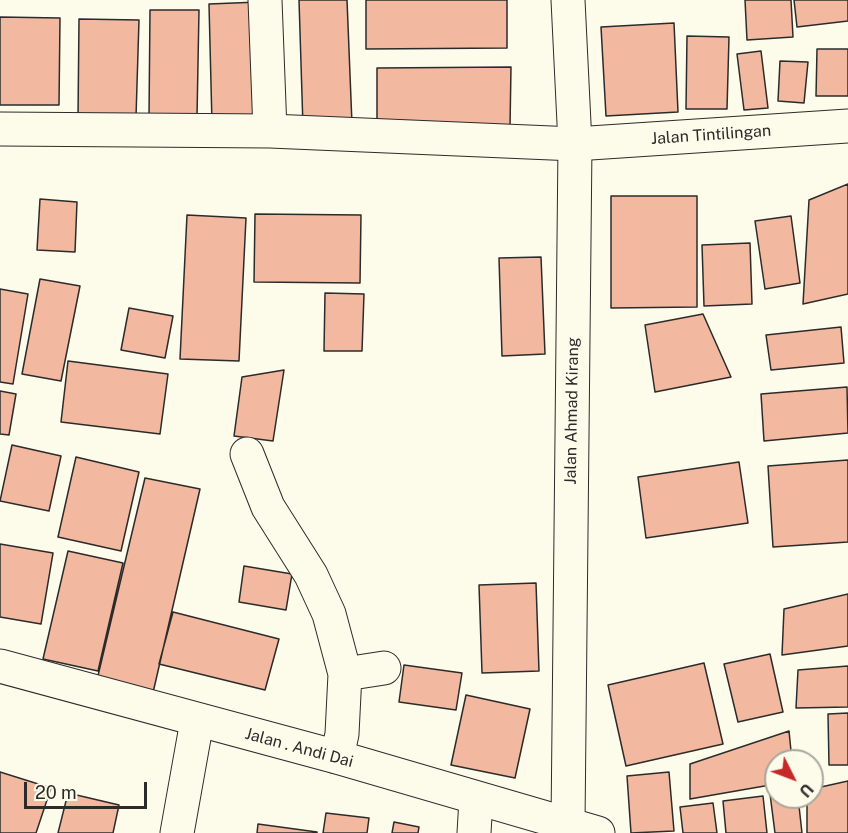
<!DOCTYPE html>
<style>
body{margin:0}
#map{position:relative;width:848px;height:833px;overflow:hidden;background:#fdfbea;font-family:"Public Sans",sans-serif}
canvas{display:block}
.north{position:absolute;left:764px;top:749px;width:60px;height:60px;box-sizing:border-box;background:#fdfbea;border:2px solid #a9a89e;border-radius:50%;rotate:132deg;font-size:16px;font-weight:700;line-height:24px;text-align:center;color:#2b2b2b}
.north::after{content:'';display:block;margin:auto;width:21px;height:27px;background:#c62828;clip-path:polygon(50% 0,100% 100%,50% 72%,0 100%)}
.scale{position:absolute;left:24px;top:782px;width:123px;height:27px;box-sizing:border-box;border:3px solid #2b2b2b;border-top:0;padding-left:8px;font-size:18px;line-height:21px;white-space:nowrap;color:#2b2b2b;-webkit-text-stroke:4px #fdfbea;paint-order:stroke}
</style>
<div id="map">
<canvas width="848" height="833"></canvas>
<div class="north">U</div>
<div class="scale">20 m</div>
</div>
<script>
const c = document.querySelector('canvas').getContext('2d');
c.lineJoin = 'round';
function fillPath(path, color) { c.fillStyle = color; c.fill(path, 'evenodd'); }
function strokePath(path, color, width, dash) { c.strokeStyle = color; c.lineWidth = width; c.lineCap = dash ? 'butt' : 'round'; c.setLineDash(dash || []); c.stroke(path); }
function label(font, color, halo, rows, align = 'center') {
  c.font = font + ' "Public Sans",sans-serif'; c.lineWidth = 4.5; c.setLineDash([]); c.textBaseline = 'middle'; c.strokeStyle = halo; c.fillStyle = color; for (const [text, x, y, turn = 0] of rows) {
    c.save(); c.translate(x, y); c.rotate((+turn || 0) * Math.PI / 180); c.textAlign = isNaN(turn) ? turn : align; if (halo) c.strokeText(text, 0, 0); c.fillText(text, 0, 0); c.restore();
  }
}
const building = new Path2D(`
 M299 0H347L352 124 303 127Z
 M366 0H507V48L366 49Z
 M745 0H791L793 37 747 40Z
 M794 0H848V21L797 27Z
 M259 2 262 122 212 124 209 4Z
 M150 10H199L197 117H149Z
 M0 17 60 18 59 105H0Z
 M79 19 139 20 136 117H78Z
 M674 23 678 112 606 116 601 27Z
 M687 36 729 37 727 109H686Z
 M817 49H848V96H816Z
 M761 51 768 108 744 110 737 54Z
 M780 61 808 62 804 103 778 101Z
 M511 67 510 127H377V68Z
 M848 184V294L803 304 809 200Z
 M611 196H697V307L611 308Z
 M40 199 77 202 75 252 37 250Z
 M255 214 361 215 360 283 254 282Z
 M187 215 246 218 239 361 180 359Z
 M791 216 800 283 765 289 755 221Z
 M750 243 752 304 704 306 702 245Z
 M541 257 545 354 502 356 499 258Z
 M40 279 80 286 61 381 22 374Z
 M0 289 28 294 13 384 0 382Z
 M325 293 364 294 362 351H324Z
 M129 308 173 316 165 358 121 350Z
 M703 314 731 377 655 392 645 325Z
 M841 327 844 363 771 370 766 335Z
 M68 361 168 374 160 434 61 422Z
 M284 370 273 441 234 436 242 377Z
 M847 387 848 433 764 441 761 394Z
 M0 391 16 394 9 435 0 434Z
 M12 445 61 456 49 511 0 501Z
 M76 457 139 472 121 551 58 537Z
 M848 460V542L773 547 768 466Z
 M739 462 748 523 646 538 638 477Z
 M145 478 200 489 152 697 96 684Z
 M0 544 53 553 41 624 0 617Z
 M68 551 123 563 98 671 43 659Z
 M244 566 292 574 286 610 239 602Z
 M536 583 539 671 482 673 479 585Z
 M848 594V646L782 655 784 609Z
 M173 612 279 639 265 690 159 664Z
 M770 654 783 712 738 722 724 664Z
 M704 663 723 744 626 766 608 685Z
 M404 665 462 673 456 710 399 702Z
 M848 666V707L796 708 798 670Z
 M466 695 530 709 515 778 451 765Z
 M848 713V765H829L828 714Z
 M789 731 792 761H776V784L690 799V764Z
 M0 772 51 788 36 833H0Z
 M669 772 674 831 631 833 627 776Z
 M848 781V833H807V797H812V789Z
 M68 793 119 805 113 833H58Z
 M770 794 798 797 802 833H775Z
 M763 796 767 833H726L723 801Z
 M713 803 717 833H683L680 807Z
 M326 813 369 818 367 833H323Z
 M394 822 419 827 418 833H392Z
 M258 824 317 832V833H257Z`);
fillPath(building, '#f2b8a0');
strokePath(building, '#2b2b2b', 1.5);
const minor = new Path2D(`
 M265 0 270 131
 M0 129 270 131 575 144 848 126
 M247 454 268 507 311 575 329 614 345 674 342 734 337 757
 M345 674 384 668
 M177 833 197 721
 M474 833 476 799`);
const major = new Path2D(`
 M568 823 575 144 568 0`);
const highway = new Path2D(`
 M0 666 337 757 598 833`);
strokePath(minor, '#2b2b2b', 35);
strokePath(major, '#2b2b2b', 35);
strokePath(highway, '#2b2b2b', 35);
strokePath(minor, '#fdfbea', 33);
strokePath(major, '#fdfbea', 33);
strokePath(highway, '#fdfbea', 33);
label('16px', '#2b2b2b', '#fdfbea', [
 ["Jalan Tintilingan",711,135,-4],
 ["Jalan Ahmad Kirang",572,411,-89],
 ["Jalan . Andi Dai",299,748,15]
]);
</script>
